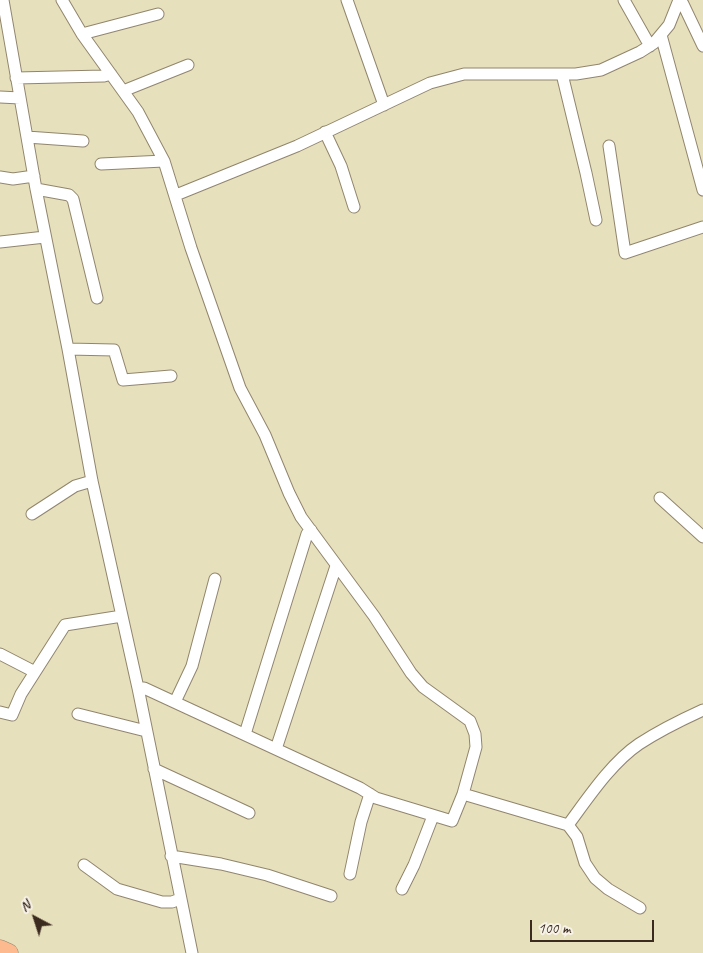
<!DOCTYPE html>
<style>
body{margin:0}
#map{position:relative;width:703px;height:953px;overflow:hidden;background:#e7e0bc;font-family:Caveat,sans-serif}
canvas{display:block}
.north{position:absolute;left:10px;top:893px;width:50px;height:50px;-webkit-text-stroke:4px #f7f3e8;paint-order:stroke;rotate:320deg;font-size:14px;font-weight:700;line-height:20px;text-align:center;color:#3b2a1e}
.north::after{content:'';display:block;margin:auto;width:18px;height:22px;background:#3b2a1e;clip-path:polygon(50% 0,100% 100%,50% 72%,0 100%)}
.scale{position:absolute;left:530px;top:920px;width:124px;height:22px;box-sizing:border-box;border:2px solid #3b2a1e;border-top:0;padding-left:6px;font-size:15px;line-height:18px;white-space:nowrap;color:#3b2a1e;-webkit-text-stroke:4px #f7f3e8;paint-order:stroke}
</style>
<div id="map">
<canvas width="703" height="953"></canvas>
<div class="north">N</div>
<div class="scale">100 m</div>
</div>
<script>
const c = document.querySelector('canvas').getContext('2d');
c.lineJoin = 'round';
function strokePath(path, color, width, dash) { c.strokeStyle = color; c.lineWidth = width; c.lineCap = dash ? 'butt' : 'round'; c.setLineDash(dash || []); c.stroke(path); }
const minor = new Path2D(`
 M3 0 36 189 68 349 92 481 138 688 192 953
 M62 0 82 34 138 112 164 161 191 248 240 388 265 435 289 493 301 517 374 616 411 673 423 687 470 721 475 734 476 747 463 794 568 825C588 798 611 763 639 744 659 731 681 720 703 710
 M347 0 384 105
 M624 0 650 46
 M679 2 683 4 703 46
 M82 34 158 14
 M661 35 703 190
 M562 74 586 173 596 220
 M16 78 104 76 111 74
 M123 91 188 65
 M0 97 20 98
 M325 132 341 166 354 207
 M27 137 83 141
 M609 146 625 253 703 227
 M101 164 164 161
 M0 177 13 179 34 176
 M36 189 69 195 73 199 97 298
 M176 195 297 146 430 83 464 74H576L601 70 640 52 654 43 669 25 679 0
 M0 242 45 237
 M68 349 114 350 123 380 171 376
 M660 498 703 537
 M32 514 75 486 92 481
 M0 654 35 672
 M138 688H144L360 788 376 798 452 821 463 794
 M175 702 192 666 215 579
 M0 712 12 715 21 694 65 625 122 616
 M78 714 146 731
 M245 734 307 534 311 530
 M276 749 336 566
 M154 769 249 813
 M568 825 577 837 585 863 595 878 608 889 640 908
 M171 856 221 864 267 875 331 896
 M84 865 117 889 162 902H172L180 899
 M350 874 361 822 370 794
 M402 889 414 865 433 816`);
const highway = new Path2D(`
 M0 949 9 953`);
strokePath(minor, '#91856d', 13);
strokePath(highway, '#91856d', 19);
strokePath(minor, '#fff', 11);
strokePath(highway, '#fcba8e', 18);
</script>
